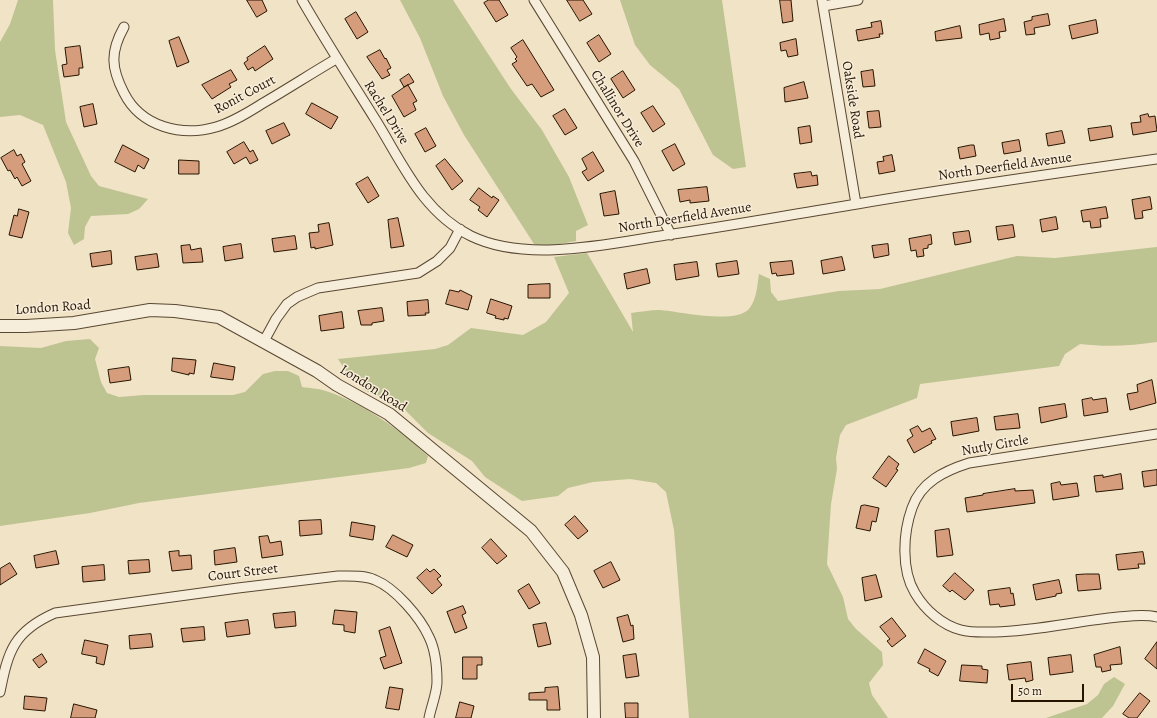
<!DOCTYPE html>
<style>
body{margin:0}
#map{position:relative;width:1157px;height:718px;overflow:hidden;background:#f1e3c6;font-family:Alegreya,serif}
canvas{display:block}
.scale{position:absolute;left:1011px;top:684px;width:73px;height:18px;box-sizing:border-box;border:2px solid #261400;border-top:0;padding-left:5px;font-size:12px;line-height:14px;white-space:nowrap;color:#261400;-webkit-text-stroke:3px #f6edda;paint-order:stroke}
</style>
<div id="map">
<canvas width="1157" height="718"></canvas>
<div class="scale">50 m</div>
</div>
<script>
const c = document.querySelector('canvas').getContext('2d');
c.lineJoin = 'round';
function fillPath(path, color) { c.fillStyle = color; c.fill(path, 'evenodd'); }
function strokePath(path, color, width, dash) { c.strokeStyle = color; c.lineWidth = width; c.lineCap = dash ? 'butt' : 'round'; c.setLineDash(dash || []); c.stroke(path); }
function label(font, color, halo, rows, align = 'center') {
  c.font = font + ' Alegreya,serif'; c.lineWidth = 3; c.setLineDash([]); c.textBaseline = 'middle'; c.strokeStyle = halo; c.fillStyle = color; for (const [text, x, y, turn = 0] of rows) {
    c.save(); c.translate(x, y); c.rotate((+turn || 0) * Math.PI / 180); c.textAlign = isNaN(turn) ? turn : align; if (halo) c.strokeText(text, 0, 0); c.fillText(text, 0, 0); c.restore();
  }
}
fillPath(new Path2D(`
 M18 0H53L55 50 66 122 91 176 99 186 148 199 139 209 128 214 91 216 85 227 84 239 74 245 68 233 71 208 66 182 43 125 20 115 0 117V42L10 24Z
 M400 0H453L511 89 542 130 569 177 588 225 576 231V241L544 247 534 244 464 135 443 96 420 38Z
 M620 0H722L746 167 733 169 713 155 679 89 650 65 635 45Z
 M1157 247V342C1131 346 1106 347 1080 344L1065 354 1059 366 920 384 917 398 846 425 840 435 836 458 837 469 831 504 827 564 843 597 848 619 856 629 882 652 883 665 869 683 872 695 888 718H689L674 530 666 492 656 483 630 479 593 482 568 488 558 496 522 501 485 477 472 461 428 433 400 405 364 390 361 380 349 376 338 359 435 349 448 345 471 328 523 335 546 322 569 293 554 257 587 253 633 332 631 313C640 312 650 310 659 310 679 311 734 325 749 309 757 299 757 286 759 274L770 279 771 292 778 301 839 291 880 289 1017 256 1055 258Z
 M90 339 99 348 95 359 101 382 107 393 119 397 144 395H233L245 392 263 374 275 371H288L299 376 302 387C310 388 321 389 329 392 366 405 400 430 428 456L426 463 409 468 139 503 90 513 0 526V346L41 348 66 341Z
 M1114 677 1125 684 1113 706 1102 718H1046L1087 704 1098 695 1104 684Z`), '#bec392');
const building = new Path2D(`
 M247 0H262L267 11 257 17Z
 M489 0H499L508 15 496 22 484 3Z
 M567 0H583L592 14 580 21Z
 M780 0H791L793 21 783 23Z
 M356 12 368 32 357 39 345 19Z
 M1048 14 1050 25 1034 28 1035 34 1026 35 1024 22 1032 20V17Z
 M1004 19 1006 31 999 32 1000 38 990 40 989 33 980 35 979 25Z
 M1096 20 1098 33 1072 39 1069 26Z
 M881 21 883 34H879L880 37 858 41 856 30 872 27 871 23Z
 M960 26 962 38 936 41 935 32Z
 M599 35 611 54 599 62 587 43Z
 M179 37 189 62 177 67 169 41Z
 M796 39 798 55 788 57 786 50 781 51 780 43Z
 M523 40 554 90 541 97 532 84 527 86 512 64 517 61 515 59 517 57 511 48Z
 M80 46 83 68H79V75L64 77 62 65 67 64 65 48Z
 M265 46 273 59 255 71 253 67 248 70 244 63 248 60 247 58Z
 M380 50 385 59 386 58 391 68 387 70 390 75 382 79 367 57Z
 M231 70 237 80 229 84 231 87 212 99 202 85Z
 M873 70 875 86 863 87 861 72Z
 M623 71 635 90 623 98 611 79Z
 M409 74 414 82 404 87 400 80Z
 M804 82 808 98 785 102 784 88Z
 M408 85 417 101 413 103 416 110 404 117 392 96Z
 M312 103 338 117 331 129 306 114Z
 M93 104 97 124 84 127 80 107Z
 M653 106 665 124 653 132 641 113Z
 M565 109 577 128 565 135 553 116Z
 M879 111 881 127 869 128 867 112Z
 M1148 114 1149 117 1155 116 1157 131 1133 135 1131 123 1141 122 1140 116Z
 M284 123 290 135 272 144 266 131Z
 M810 126 812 142 800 144 798 128Z
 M1111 126 1113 137 1090 141 1088 129Z
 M426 128 436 146 425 152 415 134Z
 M1062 131 1065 143 1048 146 1046 134Z
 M1019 140 1021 151 1004 154 1002 143Z
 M244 142 250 152 253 150 258 160 250 164 246 157 234 164 227 152Z
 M675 144 685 164 673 171 662 151Z
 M123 145 149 159 144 169 138 165 135 172 115 162Z
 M971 145H974L976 156 960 159 958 148Z
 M14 150 17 156 21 154 25 162 22 164 31 181 22 186 17 177 15 179 10 170 8 171 1 158Z
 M593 152 604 171 588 181 582 172 587 169 582 159Z
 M892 155 895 171 879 174 877 162 884 161 883 157Z
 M445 159 463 181 452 190 436 166Z
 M179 160 199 161V174H179Z
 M811 172 812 176 817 175 818 185 797 188 794 174Z
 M368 177 379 196 368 203 356 184Z
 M707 187 709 201 690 203V200L680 202 678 190Z
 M479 188 492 198 493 196 499 200 487 217 478 210 480 207 470 200Z
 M615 191 619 214 604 216 600 194Z
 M1150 197 1152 209 1142 211 1143 218 1135 219 1132 200Z
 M1106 207 1108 218 1100 219 1101 227 1091 228 1090 221 1083 222 1081 211Z
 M19 209 29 212 22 238 9 235 14 215 17 216Z
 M1056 217 1058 229 1042 232 1040 220Z
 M398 218 404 246 391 248 388 220Z
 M329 223 333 245 315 249V247L311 248 309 233 319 232 318 225Z
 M1013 225 1015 237 998 240 996 227Z
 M969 231 971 242 955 245 953 233Z
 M931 235 932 244 928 245V248L923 249 924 256 917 257 916 250 911 251 909 239Z
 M295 236 297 249 274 252 272 239Z
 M241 244 243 258 225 261 223 247Z
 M888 244 889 255 874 258 872 246Z
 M190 245 191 250 201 248 203 262 183 263 181 246Z
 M111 251 112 264 92 267 90 254Z
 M157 254 159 267 137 270 135 257Z
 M842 257 845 270 823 274 821 261Z
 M737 261 739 274 718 277 716 264Z
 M792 261 794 274 777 276 776 273 772 274 770 263Z
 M697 262 699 276 676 280 674 265Z
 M647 269 650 283 627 289 624 274Z
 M550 284V298H528V285Z
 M450 290 459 292 460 290 472 296 468 310 446 304Z
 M491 299 512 306 508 319 504 318V320L495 318 496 316 487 313Z
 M428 300 429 313H425L426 315 408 316 407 302Z
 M382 308 384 321 372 323V325H361L358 311Z
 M342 312 344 328 321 331 319 316Z
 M173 358 196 360 194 374 189 373V375L172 371Z
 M214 363 235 367 233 380 211 377Z
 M129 367 131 380 110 383 108 370Z
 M1152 380 1156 403 1130 410 1127 394 1138 392 1137 385Z
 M1092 398 1093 400 1106 398 1108 412 1084 416 1082 400Z
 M1065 404 1067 417 1041 423 1039 408Z
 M1018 414 1020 428 996 430 994 417Z
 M977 418 979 431 953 436 951 422Z
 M918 426 922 432 930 428 936 439 931 441 932 443 914 453 907 440 913 436 910 430Z
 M889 456 899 464 896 469 898 470 886 487 873 478Z
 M1157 470V485L1144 487 1142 472Z
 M1121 474 1123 489 1096 492 1094 476 1103 475V477Z
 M1060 482 1061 485 1077 483 1079 496 1053 500 1051 484Z
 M1015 489V491L1033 490 1035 503 967 512 965 498 983 495V494Z
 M865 505 879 508 876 522 872 521 870 531 856 528 861 506Z
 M575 516 588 531 578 539 565 525Z
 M321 520 322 534 300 536 299 521Z
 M352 522 375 526 373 540 350 536Z
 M949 529 953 555 937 557 935 531Z
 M393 535 413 545 407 557 386 547Z
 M268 536 270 543 281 541 283 555 262 558 259 537Z
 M491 539 507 556 497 564 482 548Z
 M235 548 237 562 215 565 214 551Z
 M56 551 59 564 36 568 34 556Z
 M179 551V556L191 555 192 569 172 571 169 552Z
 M1143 552 1145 564H1138L1139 568 1118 570 1116 555Z
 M149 560 150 572 129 574 128 561Z
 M611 562 620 580 603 588 594 571Z
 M10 563 17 574 0 585V569Z
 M104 565 105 580 83 582 82 567Z
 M427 569 430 572 434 569 441 576 437 579 442 585 432 594 417 578Z
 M955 573 974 590 965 600 952 590 950 592 943 586Z
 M1086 574H1099L1101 589 1078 591 1076 575Z
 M876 575 882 597 865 601 862 578Z
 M1059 580 1062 593 1056 594V596L1036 600 1033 585Z
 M529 584 540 603 529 609 518 591Z
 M1010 588 1011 594 1013 593 1015 605 1000 607 999 604 990 605 988 591Z
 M463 606 466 613 462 615 467 628 455 633 447 612Z
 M335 610 357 612 355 633 344 631V625L333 624Z
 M295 612 296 626 275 628 273 614Z
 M628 615 631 626 633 625 634 639 623 642 617 618Z
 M892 618 906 636 892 647 887 641 890 639 880 627Z
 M248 620 250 634 227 637 225 623Z
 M546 623 551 644 538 647 533 625Z
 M204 627 205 640 183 642 181 629Z
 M390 627 402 663 384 669 380 658 386 656 379 631Z
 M151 634 153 647 130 649 129 636Z
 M85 640 108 645 104 665 96 663 97 657 82 654Z
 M1157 642V669L1145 659Z
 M1120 647 1122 664 1110 665 1111 670 1102 672 1101 667H1096L1094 655Z
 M925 649 946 661 938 676 929 671 930 669 918 663Z
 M42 654 47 662 39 668 33 660Z
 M636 654 639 676 626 678 623 656Z
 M1071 655 1073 672 1050 675 1048 658Z
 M463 657H482V665H477V679H463Z
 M1031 662 1033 680 1026 682 1025 678 1009 680 1007 665Z
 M962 665 982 666V669L988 670 987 683 960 681Z
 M390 687 403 689 399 710 386 708Z
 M558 687 560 710H547V700H529V693L545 692V688Z
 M1140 693 1150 701 1137 718H1129L1123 714Z
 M25 696 47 698 45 711 24 709Z
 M460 702 474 706 471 718H456Z
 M625 703H638V718H626Z
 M74 704 97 710 95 718H71Z`);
fillPath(building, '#d59d7c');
strokePath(building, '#261400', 1);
const minor = new Path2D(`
 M302 0C325 40 350 79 375 119 402 162 422 212 471 236 526 263 608 244 666 235 730 226 794 214 857 204 957 187 1057 173 1157 159
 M534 0 634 161 671 235
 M822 0 856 204
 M823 6 858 0
 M124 27C110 52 111 68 124 93 141 127 182 137 216 127 234 122 250 111 265 102 289 88 312 73 336 59
 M264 341 276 319 287 304 297 297 318 288 418 273 437 261 450 248 460 229
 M1157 434 969 463C944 471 921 482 912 508 903 533 901 570 915 593 925 610 942 625 961 630 972 633 984 632 995 632 1036 631 1077 621 1118 617 1131 616 1144 614 1157 617
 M0 692C8 651 14 631 55 613L238 588 338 576C350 576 364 575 375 580 395 588 420 617 429 637 435 649 437 668 437 682 437 693 431 707 429 718`);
const tertiary = new Path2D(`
 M0 326H26L74 323 150 310 175 311 219 317 317 371 337 385 389 414 531 531 563 572 581 615 593 657 594 718`);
strokePath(minor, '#594832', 11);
strokePath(tertiary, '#594832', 14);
strokePath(minor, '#f6edda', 9);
strokePath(tertiary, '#f6edda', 12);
label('14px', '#261400', '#f6edda', [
 ["Ronit Court",245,95,-28],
 ["Oakside Road",852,100,81],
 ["Challinor Drive",617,109,58],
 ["Rachel Drive",386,113,58],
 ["North Deerfield Avenue",1005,167,-8],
 ["North Deerfield Avenue",685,218,-9],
 ["London Road",53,308,-4],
 ["London Road",373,389,32],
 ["Nutly Circle",995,446,-10],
 ["Court Street",243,573,-7]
]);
</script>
